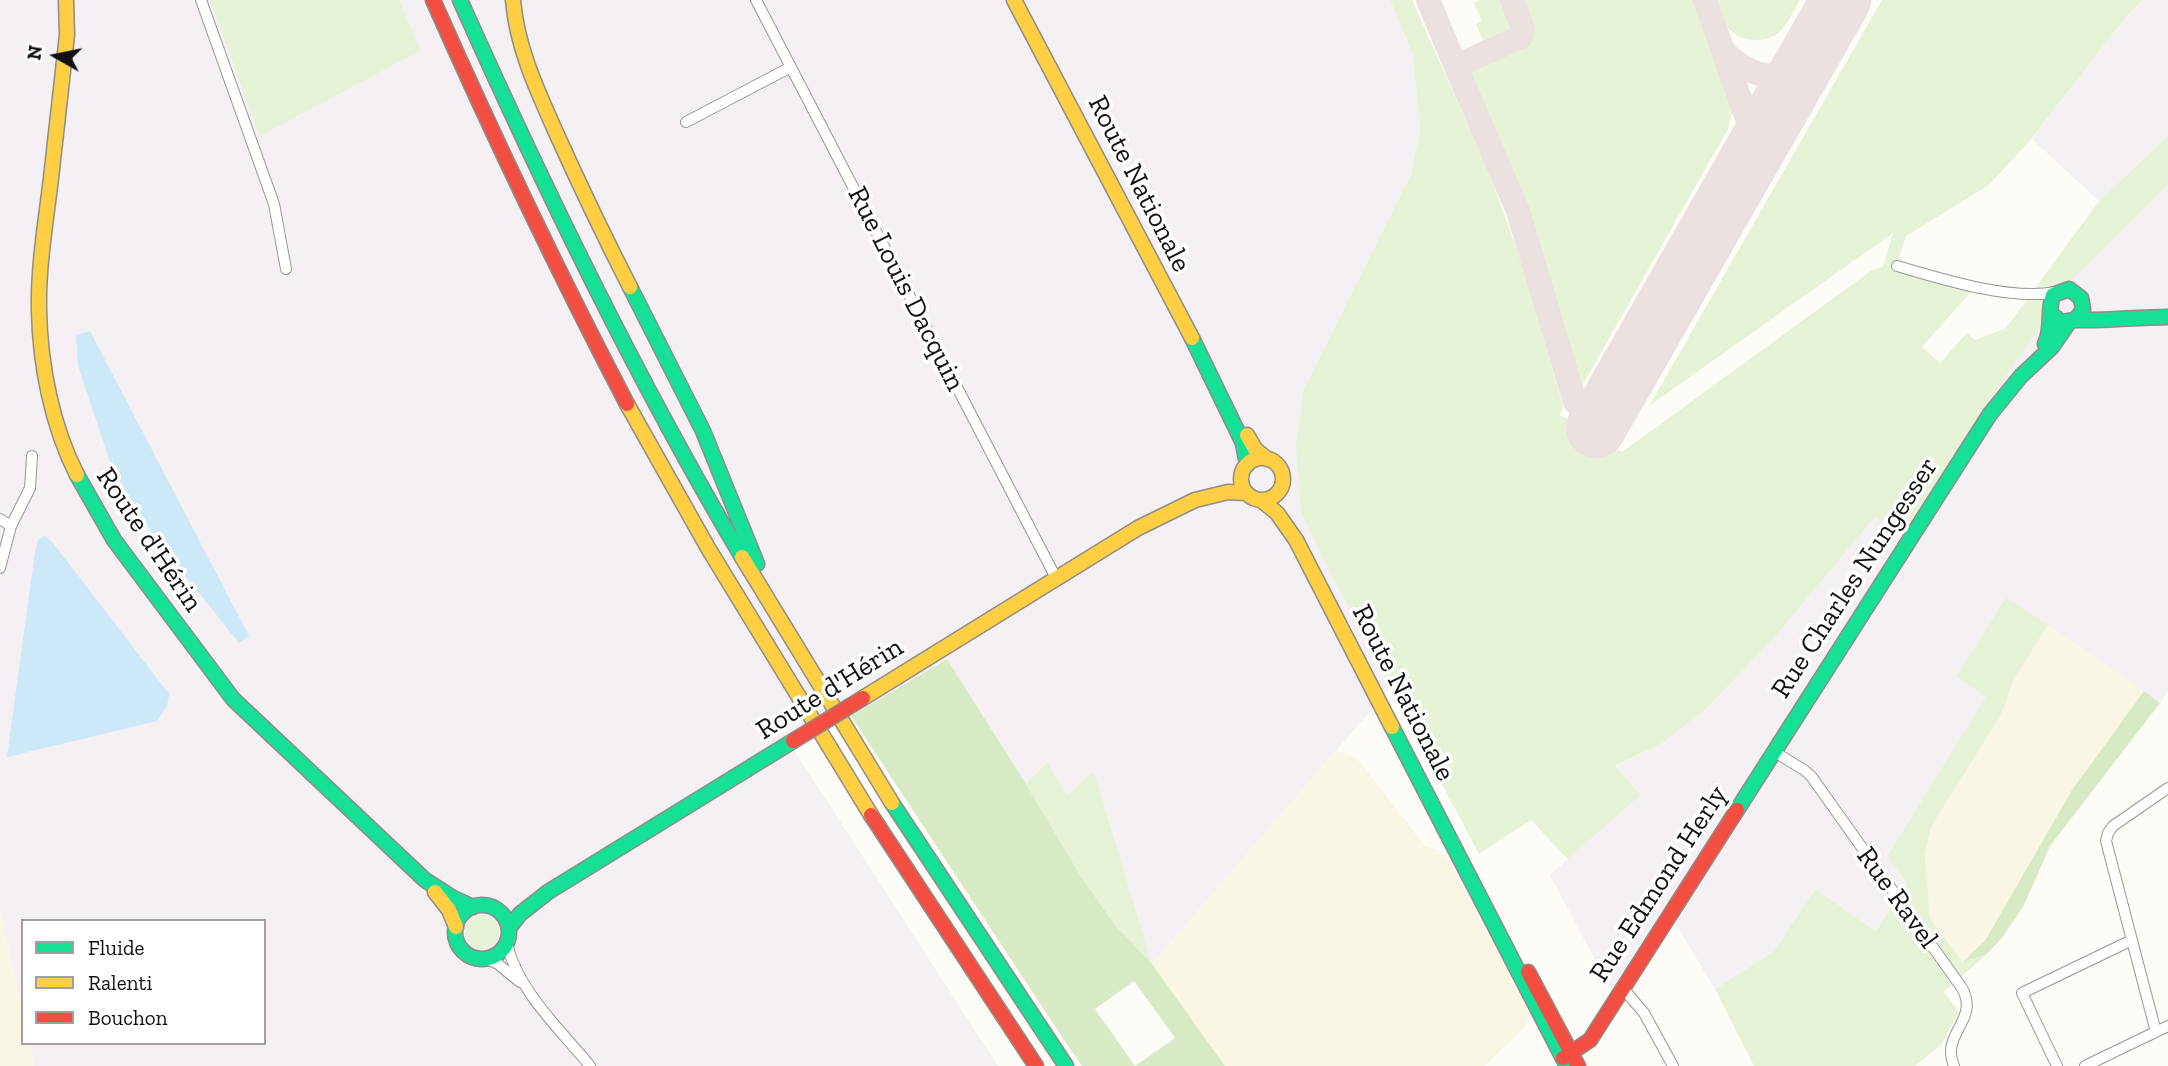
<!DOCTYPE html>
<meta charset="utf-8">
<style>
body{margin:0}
#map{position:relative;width:2168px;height:1066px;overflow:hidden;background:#fdfcf7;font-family:"Zilla Slab",serif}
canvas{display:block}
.legend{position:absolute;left:21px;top:919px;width:245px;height:126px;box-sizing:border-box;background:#fff;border:2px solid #a0a0a0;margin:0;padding:9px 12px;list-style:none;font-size:21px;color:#111}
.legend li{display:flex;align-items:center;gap:14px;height:35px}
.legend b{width:35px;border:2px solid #a0a0a0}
.north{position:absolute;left:21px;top:21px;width:70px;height:70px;-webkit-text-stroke:5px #fff;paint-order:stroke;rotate:279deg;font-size:19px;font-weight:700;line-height:28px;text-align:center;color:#111}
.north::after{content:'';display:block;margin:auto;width:24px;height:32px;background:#111;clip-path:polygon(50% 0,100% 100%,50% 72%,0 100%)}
</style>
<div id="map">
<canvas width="2168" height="1066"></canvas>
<ul class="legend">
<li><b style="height:9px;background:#16e098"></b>Fluide</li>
<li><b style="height:9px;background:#ffcf43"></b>Ralenti</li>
<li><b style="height:9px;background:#f24e42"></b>Bouchon</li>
</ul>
<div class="north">N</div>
</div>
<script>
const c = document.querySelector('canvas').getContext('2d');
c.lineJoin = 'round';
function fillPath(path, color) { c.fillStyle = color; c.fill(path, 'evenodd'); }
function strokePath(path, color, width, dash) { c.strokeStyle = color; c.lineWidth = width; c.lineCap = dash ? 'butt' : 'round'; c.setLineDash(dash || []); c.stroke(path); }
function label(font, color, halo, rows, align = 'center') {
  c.font = font + ' "Zilla Slab",serif'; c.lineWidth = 7; c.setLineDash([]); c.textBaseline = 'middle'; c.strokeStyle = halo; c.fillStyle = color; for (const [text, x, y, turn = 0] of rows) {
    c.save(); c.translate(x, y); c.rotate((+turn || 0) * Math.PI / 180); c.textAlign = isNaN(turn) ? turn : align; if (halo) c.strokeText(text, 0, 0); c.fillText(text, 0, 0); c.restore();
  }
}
fillPath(new Path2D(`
 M0 0H1390L1413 55 1420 130 1411 174 1304 389 1301 512 1391 687 1152 964 1094 771 1067 795 1047 762 1026 784 947 659 794 750 998 1066H34L29 1043H264V921H23V1014L0 911Z
 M2143 0H2168V136L2099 201 2032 139 2126 17Z
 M2168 185V691L2160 703 2144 691 1987 697 1887 855 1906 882 1876 931 1815 889 1774 951 1715 989 1665 906 1611 990 1550 875 1639 795 1615 767 1663 743 1706 709 1774 638 1875 517 1904 535 1986 406 2071 281Z`), '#f5f0f3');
fillPath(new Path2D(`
 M2048 625 2144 691 2072 790 1986 939 1963 962 1930 918 1925 854 1931 827 2001 715 2014 678Z
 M1335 751 1349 754 1360 762 1425 846 1440 851 1450 862 1522 1000 1528 1015 1525 1027 1485 1066H1225L1152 964Z
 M0 911 23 1014V1043H29L34 1066H0Z`), '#f9f7e4');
fillPath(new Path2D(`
 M210 0H399L421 50 260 136Z
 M1390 0H1412L1487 168 1522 263 1563 406 1560 415 1622 452 1872 270 1883 267 1893 233 1649 406 1882 0H2143L2126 17 2032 138 1989 185 1906 236 1895 270 1971 292 1922 347 1940 363 1967 333 1975 340 2006 328 2099 201 2168 136V185L2071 281 1986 406 1904 536 1875 517 1774 638 1706 709 1663 743 1615 766 1640 795 1568 859 1531 820 1479 854 1324 560 1301 512 1296 446 1304 389 1411 174 1420 130 1413 55Z
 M1480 0H1507L1514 19 1509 39 1486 48 1476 24 1482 21 1474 3Z
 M1516 0H1694L1730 101 1732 112 1728 129 1578 393 1523 209 1466 77 1471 64 1521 43C1534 30 1522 14 1516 0Z
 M1717 0H1800C1794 10 1789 21 1782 29 1769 45 1739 43 1727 27 1722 20 1720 8 1717 0Z
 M2006 598 2048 625 2014 678 2001 715 1931 827 1925 854 1930 918 1963 962 1987 954 1944 992 1959 1012 1941 1045 1915 1066H1754L1715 989 1774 951 1815 889 1876 931 1906 882 1887 856 1986 697 1957 676Z
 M1047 762 1067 795 1094 771 1152 964 1115 925 1080 875 1026 784Z
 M465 932a17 17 0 1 1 34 0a17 17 0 1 1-34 0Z`), '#e7f3d7');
fillPath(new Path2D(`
 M947 659 1026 784 1080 875 1115 925 1152 964 1225 1066H1082L1060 1034 851 716ZM1134 981 1175 1038 1135 1066 1095 1009Z
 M2144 691 2160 703 2050 846 2024 905 2002 938 1987 954 1963 962 1986 939 2072 790Z`), '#d8eac5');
fillPath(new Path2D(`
 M90 331 249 636 239 643 151 533 112 467 78 366 76 335Z
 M45 536 53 543 169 694 167 706 157 721 7 757 35 552 38 540Z`), '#cde8f7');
strokePath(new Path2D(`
 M1428 0 1459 74
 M1512 0 1523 29 1521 37 1467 61 1461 66 1459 74 1518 211 1575 402C1590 416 1602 408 1615 395
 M1705 0 1751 130 1752 145 1748 161
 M1724 52C1742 69 1769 85 1793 69 1799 65 1804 59 1810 54`), '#ebe1df', 24);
strokePath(new Path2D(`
 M1596 428 1841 0`), '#ebe1df', 60);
const street = new Path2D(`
 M201 0 274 204 286 269
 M756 0 1056 578
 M686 122 791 67
 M1897 266C1941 279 2011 301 2056 292
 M0 519 11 526
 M0 568 11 526 30 488 32 456
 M1773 751 1804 770 1811 776 1962 988C1980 1021 1940 1033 1954 1066
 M507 944C518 991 560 1029 590 1066
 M486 959 498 964 520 982
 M1622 987 1644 1013 1673 1066
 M2156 1032 2106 841 2108 833 2113 826 2168 788
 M2057 1066 2022 993 2132 940
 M2085 1066 2168 1026`);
const fast = new Path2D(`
 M460 0C545 190 636 378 742 557
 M630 287 703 431 757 564
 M2075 320C2106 321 2137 317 2168 317
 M1192 338 1243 443 1247 465
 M2045 344C2053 328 2047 312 2053 295L2069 289 2081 298 2083 310 2075 320 2062 322 2051 314
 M77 475 114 540 233 699 425 880 453 898 473 907
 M1392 727 1566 1064
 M892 803 1066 1066
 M1737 810 1990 414 2021 376 2052 347 2069 322
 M455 932a27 27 0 1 1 54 0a27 27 0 1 1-54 0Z
 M509 928 520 914 548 892 793 741`);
const slow = new Path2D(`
 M66 0 67 35C62 83 56 130 51 178 46 221 38 266 39 310 40 365 52 426 77 475
 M513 0C517 49 538 92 558 137 581 188 605 238 630 287
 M1014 0 1192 338
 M627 404 708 548 871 815
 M1247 435 1255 449 1267 459
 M1241 479a21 21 0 1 1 42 0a21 21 0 1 1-42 0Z
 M1261 500 1277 513 1296 540 1392 727
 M742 557 892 803
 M863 698 1138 528 1195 500 1228 492 1246 493
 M435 892 449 910 456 927`);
const jam = new Path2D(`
 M433 0C494 138 557 270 627 404
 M871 815 1036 1066
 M1528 972 1578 1066
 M1563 1058 1590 1040 1737 810`);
strokePath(street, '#979795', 12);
strokePath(fast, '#8e8d8b', 17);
strokePath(slow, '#8e8d8b', 17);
strokePath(jam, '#8e8d8b', 17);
strokePath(street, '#fffffe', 10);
strokePath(fast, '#16e098', 14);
strokePath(slow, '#ffcf43', 14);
strokePath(jam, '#f24e42', 14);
const jamBridge = new Path2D(`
 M793 741 863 698`);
strokePath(jamBridge, '#8e8d8b', 17, []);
strokePath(jamBridge, '#f24e42', 14);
label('28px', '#111', '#fff', [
 ["Route Nationale",1139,184,63],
 ["Rue Louis Dacquin",906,289,63],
 ["Route d'Hérin",149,540,56],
 ["Rue Charles Nungesser",1855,578,-57],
 ["Route d'Hérin",830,689,-32],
 ["Route Nationale",1403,693,63],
 ["Rue Edmond Herly",1659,884,-57],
 ["Rue Ravel",1897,898,54]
]);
</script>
